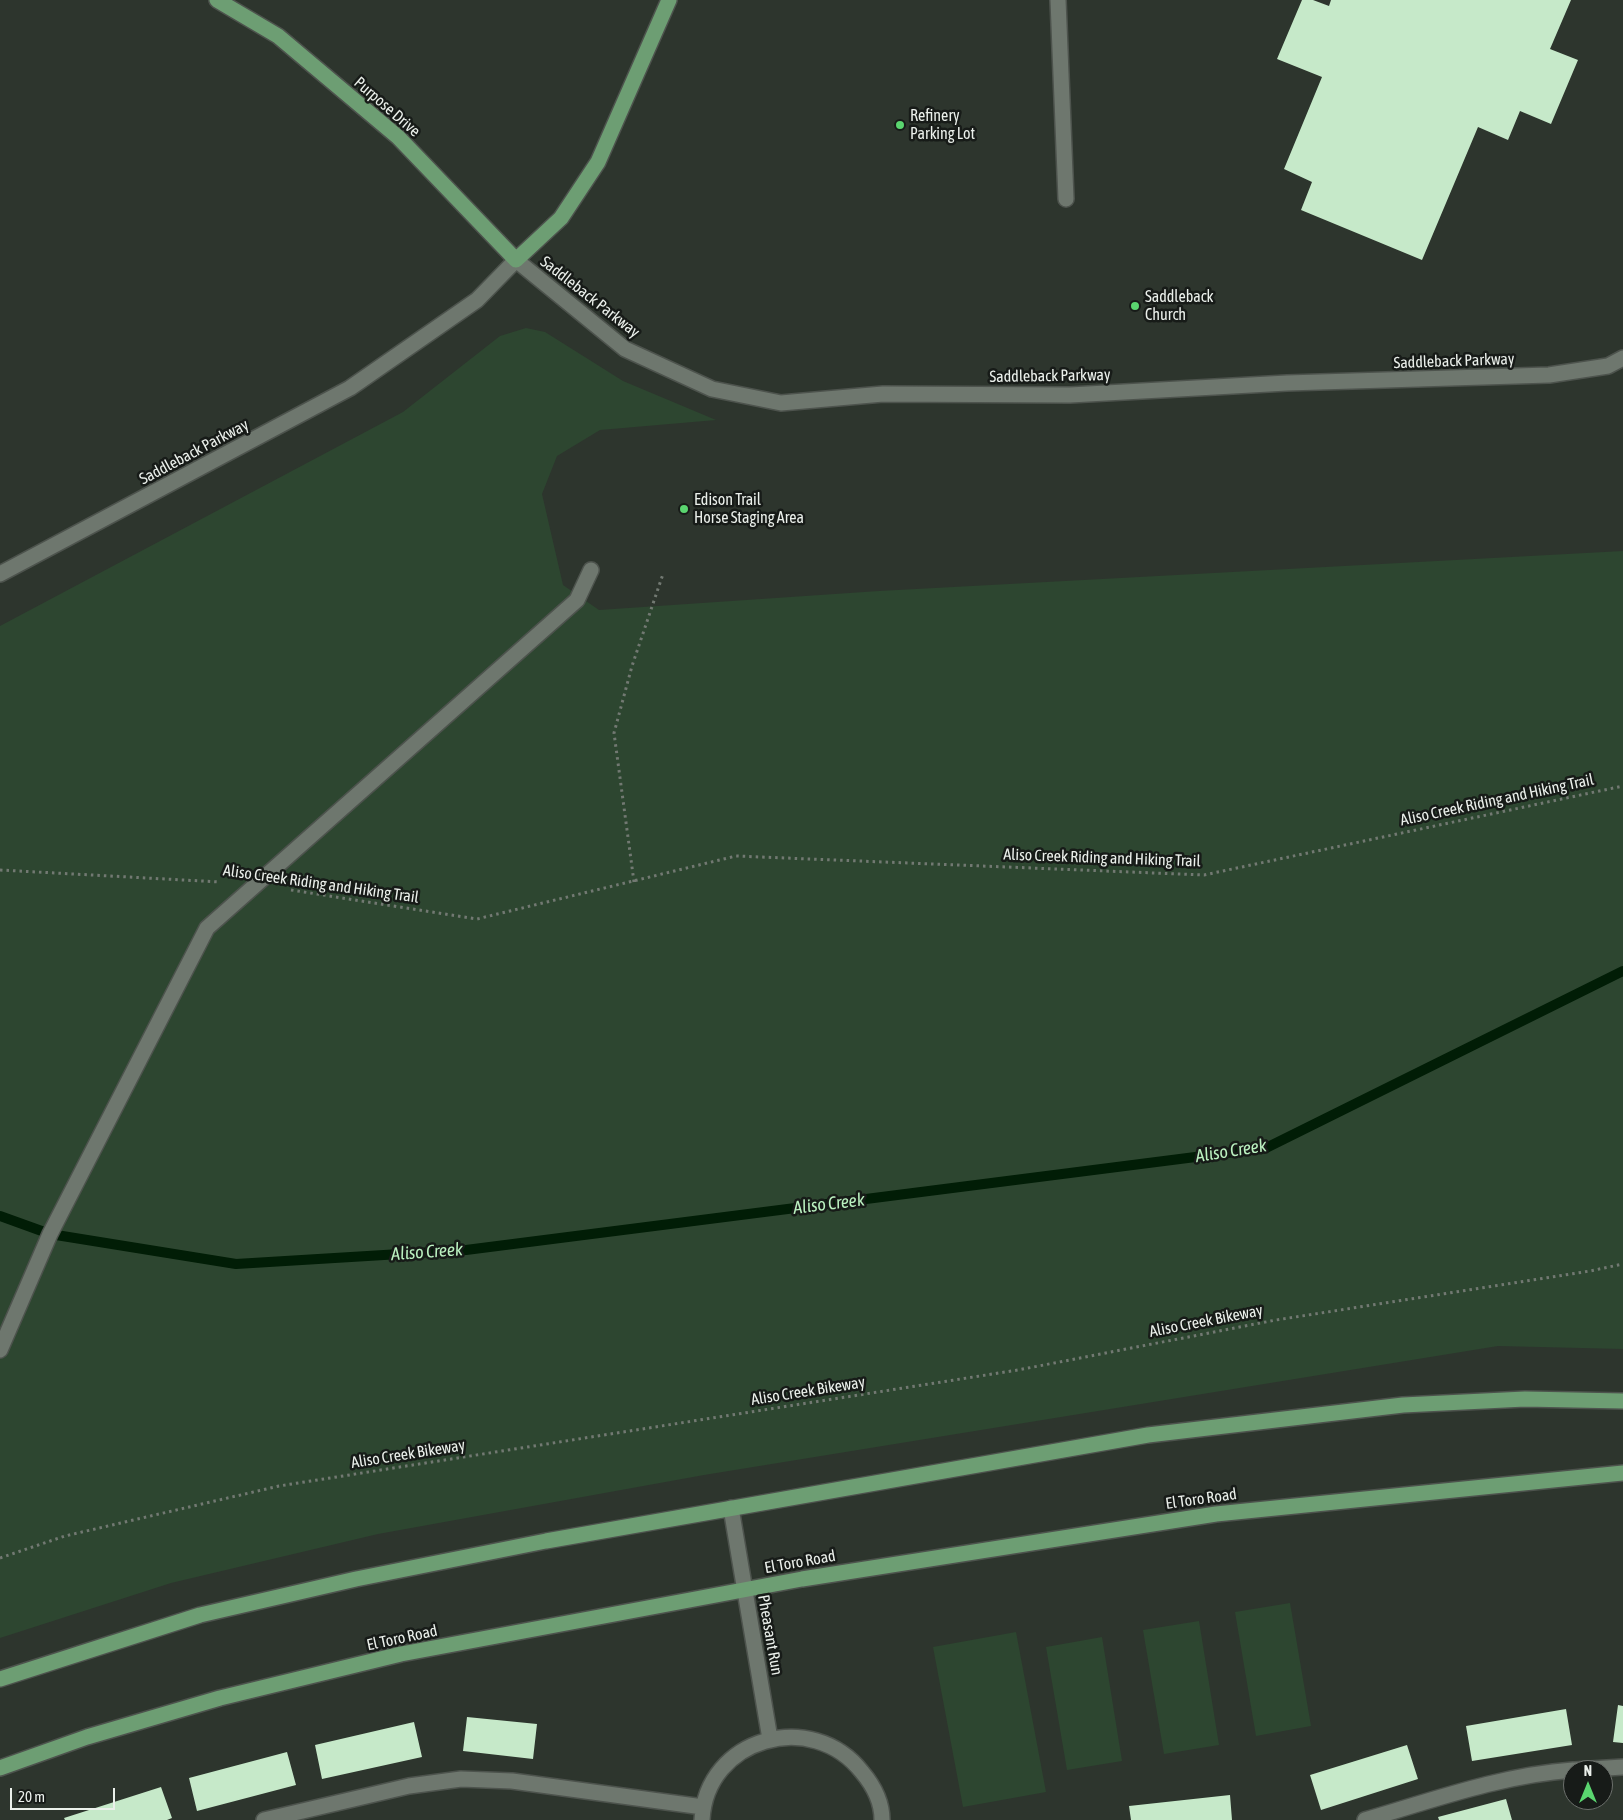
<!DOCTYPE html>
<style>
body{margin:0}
#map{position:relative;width:1623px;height:1820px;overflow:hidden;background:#2d352d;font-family:"Asap Condensed",sans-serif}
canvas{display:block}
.north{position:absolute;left:1563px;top:1760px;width:50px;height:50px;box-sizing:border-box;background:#171b18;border:1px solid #6c706c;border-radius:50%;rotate:0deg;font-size:14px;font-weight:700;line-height:20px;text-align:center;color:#ebf0eb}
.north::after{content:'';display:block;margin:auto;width:18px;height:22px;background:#5ad56f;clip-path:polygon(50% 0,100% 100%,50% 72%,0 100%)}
.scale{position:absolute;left:10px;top:1788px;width:105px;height:22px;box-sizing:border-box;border:2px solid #ebf0eb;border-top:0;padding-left:6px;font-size:15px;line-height:18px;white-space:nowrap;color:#ebf0eb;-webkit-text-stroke:4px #171b18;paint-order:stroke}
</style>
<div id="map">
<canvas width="1623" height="1820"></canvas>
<div class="north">N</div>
<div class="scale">20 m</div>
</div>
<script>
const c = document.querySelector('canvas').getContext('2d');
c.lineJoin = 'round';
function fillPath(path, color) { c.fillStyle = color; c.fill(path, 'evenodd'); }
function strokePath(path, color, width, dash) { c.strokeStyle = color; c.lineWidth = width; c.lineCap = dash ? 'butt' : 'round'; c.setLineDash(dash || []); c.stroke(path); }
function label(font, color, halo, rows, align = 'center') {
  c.font = font + ' "Asap Condensed",sans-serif'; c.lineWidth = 5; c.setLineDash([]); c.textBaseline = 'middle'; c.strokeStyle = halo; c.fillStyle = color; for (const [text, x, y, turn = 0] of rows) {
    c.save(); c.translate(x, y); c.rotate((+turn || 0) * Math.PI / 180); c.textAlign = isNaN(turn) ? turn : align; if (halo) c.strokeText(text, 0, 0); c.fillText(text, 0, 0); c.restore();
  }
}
fillPath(new Path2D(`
 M526 328 545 332 623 381 716 420 600 430 557 456 542 494 563 585 599 610 879 591 1623 551V1349L1498 1346 704 1475 378 1534 171 1583 0 1638V626L403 412 500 336Z
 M1290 1603 1311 1726 1256 1736 1235 1612Z
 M1199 1621 1219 1745 1164 1754 1143 1630Z
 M1016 1632 1046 1792 963 1807 933 1647Z
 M1102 1637 1122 1761 1067 1770 1046 1647Z`), '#2d4630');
strokePath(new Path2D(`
 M0 1216 50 1234 236 1264 466 1250 1266 1148 1623 971`), '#011d06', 10);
fillPath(new Path2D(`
 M1302 0H1313L1329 6 1331 0H1571L1550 49 1578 60 1551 124 1520 111 1508 140 1478 127 1422 260 1301 210 1312 182 1284 169 1322 77 1277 59Z
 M1618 1705 1623 1706V1743L1613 1742Z
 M1566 1709 1572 1745 1472 1761 1466 1726Z
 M467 1717 537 1724 533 1759 463 1751Z
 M414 1722 422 1757 322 1779 315 1745Z
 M1407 1745 1418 1779 1321 1810 1310 1775Z
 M287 1752 296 1785 197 1811 189 1778Z
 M161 1787 172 1818 167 1820H65L64 1818Z
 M1230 1795 1232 1820H1131L1129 1806Z
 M1506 1799 1512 1820H1439L1438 1817Z`), '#c6e9c9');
const minor = new Path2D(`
 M1058 0 1066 199
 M0 574 350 388 477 300 516 260 625 349 712 389 781 403 883 394 1070 395 1287 383 1549 375 1608 366 1623 358
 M0 1350 50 1234 207 928 577 600 591 570
 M731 1508 770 1739
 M1575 1770 1623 1767
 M264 1820 409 1786 461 1779 512 1781 703 1807
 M702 1820C706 1738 812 1708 862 1772 873 1785 882 1802 882 1820
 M1365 1820C1433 1800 1502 1775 1573 1770`);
const major = new Path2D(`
 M217 0 278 36 398 137 516 260 561 218 598 162 669 0
 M0 1679 200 1615 356 1579 546 1541 1148 1435 1403 1405 1525 1399 1623 1401
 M0 1768 87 1737 220 1698 401 1654 802 1579 1216 1514 1623 1473`);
strokePath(minor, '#4d534d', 18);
strokePath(major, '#4d534d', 18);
strokePath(new Path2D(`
 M0 870 220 882
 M634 882 614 733 632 666 663 574
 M291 890 477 919 736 856 1204 875 1623 786
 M0 1558 65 1536 279 1486 1018 1370 1276 1320 1590 1271 1623 1264`), '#727972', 3, [2.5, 4]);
strokePath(minor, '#6e776e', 15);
strokePath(major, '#6d9e73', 15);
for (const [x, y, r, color] of [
 [900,125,5,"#5ad56f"],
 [1135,306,5,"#5ad56f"],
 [684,509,5,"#5ad56f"]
]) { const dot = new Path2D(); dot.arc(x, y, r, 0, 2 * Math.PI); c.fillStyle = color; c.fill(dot); strokePath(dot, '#171b18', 2); }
label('16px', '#ebf0eb', '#171b18', [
 ["Purpose Drive",387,107,41],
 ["Saddleback Parkway",590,297,38],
 ["Saddleback Parkway",1454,361,-2],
 ["Saddleback Parkway",1050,376,-1],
 ["Saddleback Parkway",194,452,-28],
 ["Aliso Creek Riding and Hiking Trail",1497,800,-12],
 ["Aliso Creek Riding and Hiking Trail",1102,858,2],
 ["Aliso Creek Riding and Hiking Trail",321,884,8],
 ["Aliso Creek Bikeway",1206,1321,-11],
 ["Aliso Creek Bikeway",808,1391,-9],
 ["Aliso Creek Bikeway",408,1454,-9],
 ["El Toro Road",1201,1499,-8],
 ["El Toro Road",800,1562,-10],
 ["Pheasant Run",770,1635,80],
 ["El Toro Road",402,1638,-12]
]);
label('16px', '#ebf0eb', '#171b18', [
 ["Refinery",910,116],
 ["Parking Lot",910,134],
 ["Saddleback",1145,297],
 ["Church",1145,315],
 ["Edison Trail",694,500],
 ["Horse Staging Area",694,518]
], 'left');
label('italic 18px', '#bbf1c0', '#171b18', [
 ["Aliso Creek",1231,1151,-9],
 ["Aliso Creek",829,1204,-7],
 ["Aliso Creek",427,1252,-4]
]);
</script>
